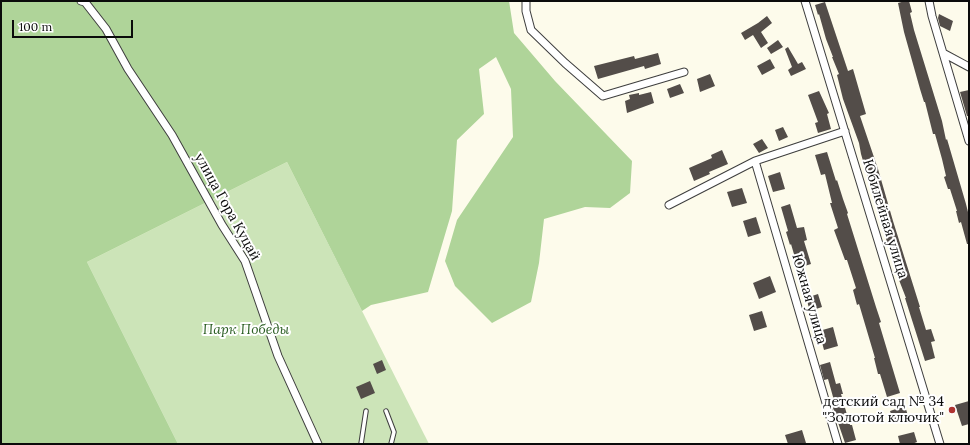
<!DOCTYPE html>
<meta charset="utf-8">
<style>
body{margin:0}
#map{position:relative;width:970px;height:445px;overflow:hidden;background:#fdfbeb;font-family:Lora,serif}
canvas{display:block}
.frame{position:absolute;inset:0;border:2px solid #0b0b0b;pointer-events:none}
.scale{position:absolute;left:12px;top:20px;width:121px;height:18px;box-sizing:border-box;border:2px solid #0b0b0b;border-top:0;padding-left:5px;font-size:12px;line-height:14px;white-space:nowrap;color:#0b0b0b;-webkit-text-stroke:3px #fff;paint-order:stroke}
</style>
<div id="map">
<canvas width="970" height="445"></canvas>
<div class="frame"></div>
<div class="scale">100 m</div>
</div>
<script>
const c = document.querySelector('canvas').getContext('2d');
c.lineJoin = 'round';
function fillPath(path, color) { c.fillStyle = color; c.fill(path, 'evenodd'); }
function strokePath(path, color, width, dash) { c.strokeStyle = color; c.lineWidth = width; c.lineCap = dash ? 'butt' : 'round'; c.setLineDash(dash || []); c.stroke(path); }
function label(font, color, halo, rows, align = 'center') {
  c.font = font + ' Lora,serif'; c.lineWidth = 4; c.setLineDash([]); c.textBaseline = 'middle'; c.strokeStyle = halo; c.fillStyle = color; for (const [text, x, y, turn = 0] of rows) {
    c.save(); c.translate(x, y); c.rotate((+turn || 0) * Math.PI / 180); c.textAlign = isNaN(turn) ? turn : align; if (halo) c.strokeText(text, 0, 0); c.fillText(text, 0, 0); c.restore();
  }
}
fillPath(new Path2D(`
 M287 162 429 444H178L87 262Z`), '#cce4b8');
fillPath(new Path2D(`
 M1 1H509L514 33 555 81 632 161 630 193 610 208 585 207 544 219 539 263 531 302 492 323 455 286 445 261 457 220 513 137 511 89 496 57 479 69 484 114 457 140 452 211 428 292 371 305 362 311 287 162 87 262 178 444H1Z`), '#afd499');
fillPath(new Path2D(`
 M905 1H909L912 12 910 13 914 30 942 121 946 140 947 139 966 204 969 216V244H967L961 222 959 223 956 211H957L950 189H948L944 177 946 176 942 159 935 134H933L925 102H924L920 89 904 32 898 3Z
 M825 2 848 71 853 69 866 114 860 116 878 169 893 221 920 307H919L926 330 931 329 935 341 931 342 935 358 925 361 905 298H906L899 280H900L893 256 887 242 861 154 859 143 843 99 837 75 839 74 832 57H833L826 39 819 14 818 15 815 5Z
 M939 14 953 21 950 31 940 26 938 18Z
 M767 16 772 23 761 32 768 43 761 48 753 35 745 40 741 33 758 23Z
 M778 40 783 47 771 54 767 48Z
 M788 47 798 64 802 62 806 69 791 76 788 70 792 67 785 49Z
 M658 53 661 64 645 69 644 66 598 79 594 66 634 56 635 59Z
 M770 59 775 68 762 75 757 66Z
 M710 74 715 86 700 92 697 79Z
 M680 84 684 93 670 98 667 89Z
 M969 90V116H967L960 92Z
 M819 91 829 113 827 114 831 129 818 133 815 123 818 122 808 95Z
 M651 92 654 103 627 113 625 101 630 99 629 95 639 93V95Z
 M783 127 788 137 779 141 775 130Z
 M762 139 768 148 759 153 753 144Z
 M722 150 728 164 709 172 710 174 694 181 689 168 712 158 711 155Z
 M827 152 836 181 837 180 843 199 848 213 847 214 876 307 881 322 879 323 900 393 887 397 880 374H878L874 358H875L859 304 857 305 853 290 856 288 847 260H845L834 230 838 228 830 203H832L825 174 821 175 815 155Z
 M780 172 785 189 773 192 768 176Z
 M742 188 747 203 732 207 727 192Z
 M790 204 797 228 804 227 807 240 804 241 811 264 798 268 791 244 790 245 786 232 788 231 781 207Z
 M756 217 761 233 748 237 743 221Z
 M770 276 776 292 759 299 753 283Z
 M818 294 822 307 810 311 806 298Z
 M762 311 767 327 754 331 749 315Z
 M833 327 838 346 824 350 819 331Z
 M382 360 386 370 377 374 373 364Z
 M830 362 836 384 840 383 843 394H841L850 425H852L856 440 845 443 832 405 835 404 828 379 824 380 820 365Z
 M370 381 375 393 361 399 356 387Z
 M969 401V424L962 426 955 405Z
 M905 406 909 419 894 423 890 411Z
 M802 430 806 443 788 444 785 435Z
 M914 432 917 442 912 444H900L898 436Z`), '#534d49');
const lane = new Path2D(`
 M386 411 394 432 391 444
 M361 444 366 411`);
const street = new Path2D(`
 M81 1 85 2 106 29 128 69 172 135 222 225 245 261 278 356 318 444
 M526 1V11L531 30 565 63 603 96 684 72
 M805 1 940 444
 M929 1 932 16 969 141
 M943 53 969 67
 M755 161 838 444
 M669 205 755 161 845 131`);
strokePath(lane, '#3e3e3e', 5.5);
strokePath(street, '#3e3e3e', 9);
strokePath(lane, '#fff', 3.5);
strokePath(street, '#fff', 7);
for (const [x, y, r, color] of [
 [952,410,4,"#af3330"]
]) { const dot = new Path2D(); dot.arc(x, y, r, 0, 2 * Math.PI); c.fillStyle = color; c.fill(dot); strokePath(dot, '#fff', 1.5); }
label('14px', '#0b0b0b', '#fff', [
 ["улица Гора Куцай",227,207,61],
 ["Юбилейная улица",885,219,73],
 ["Южная улица",809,299,74]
]);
label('italic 14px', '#2a5d22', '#fff', [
 ["Парк Победы",246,330]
]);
label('14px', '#0b0b0b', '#fff', [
 ["детский сад № 34",944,402],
 ["\"Золотой ключик\"",944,418]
], 'right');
</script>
